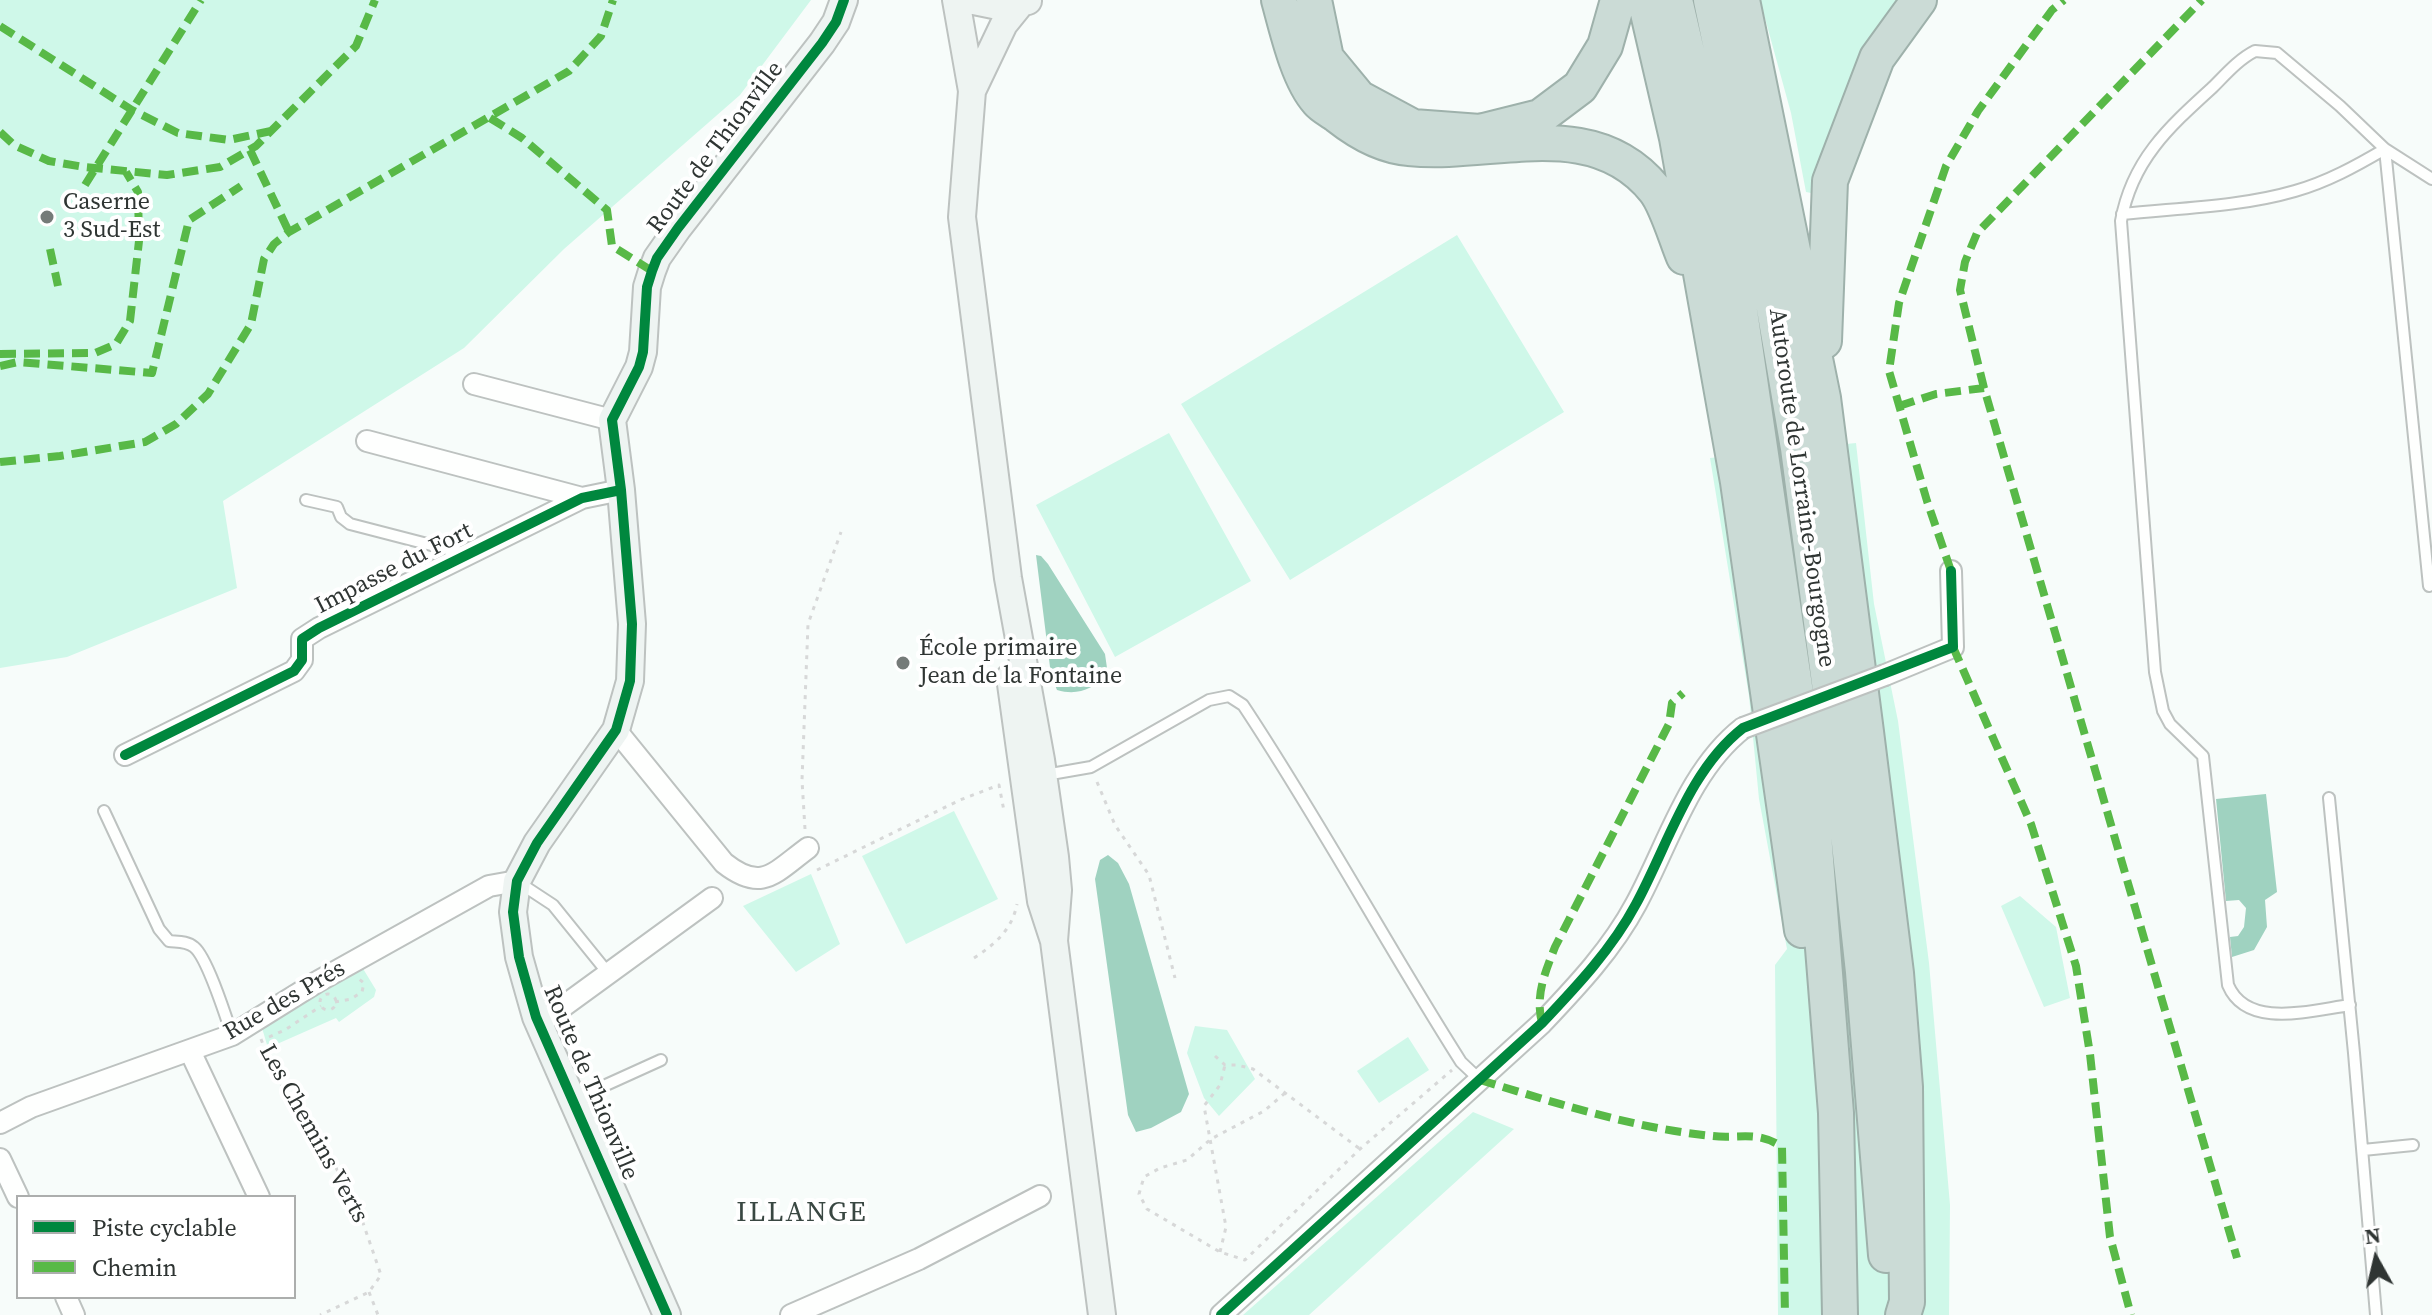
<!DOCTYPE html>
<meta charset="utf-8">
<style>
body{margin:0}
#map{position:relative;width:2432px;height:1315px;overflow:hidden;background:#f7fcfa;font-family:"Source Serif 4",serif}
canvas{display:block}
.legend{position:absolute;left:16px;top:1195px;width:280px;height:104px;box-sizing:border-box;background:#fff;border:2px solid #acaead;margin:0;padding:10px 14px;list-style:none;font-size:24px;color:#2f3533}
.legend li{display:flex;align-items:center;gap:16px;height:40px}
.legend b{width:40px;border:2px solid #acaead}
.north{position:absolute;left:2336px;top:1219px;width:80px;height:80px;-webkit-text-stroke:6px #fff;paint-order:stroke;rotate:352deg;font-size:22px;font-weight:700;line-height:32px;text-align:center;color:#2f3533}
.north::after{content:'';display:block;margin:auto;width:28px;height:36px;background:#2f3533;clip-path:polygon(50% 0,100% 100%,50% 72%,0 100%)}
</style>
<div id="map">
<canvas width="2432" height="1315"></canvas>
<ul class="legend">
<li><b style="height:10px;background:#00873e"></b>Piste cyclable</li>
<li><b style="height:10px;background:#58b947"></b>Chemin</li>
</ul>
<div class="north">N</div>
</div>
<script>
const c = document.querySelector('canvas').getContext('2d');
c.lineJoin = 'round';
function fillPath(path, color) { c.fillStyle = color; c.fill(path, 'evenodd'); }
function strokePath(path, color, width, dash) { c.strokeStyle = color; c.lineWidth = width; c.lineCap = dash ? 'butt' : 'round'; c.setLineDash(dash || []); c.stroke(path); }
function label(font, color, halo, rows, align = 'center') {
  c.font = font + ' "Source Serif 4",serif'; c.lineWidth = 8; c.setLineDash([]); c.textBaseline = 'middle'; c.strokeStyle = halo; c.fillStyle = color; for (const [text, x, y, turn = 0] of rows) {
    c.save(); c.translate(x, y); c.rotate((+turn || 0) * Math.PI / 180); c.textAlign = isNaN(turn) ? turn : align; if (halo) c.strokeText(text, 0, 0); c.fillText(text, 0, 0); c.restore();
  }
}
fillPath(new Path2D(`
 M0 0H811L740 95 564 249 464 348 223 501 237 588 67 657 0 668Z
 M1760 0H1896L1875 35 1816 194 1806 192 1791 113Z
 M1457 235 1564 412 1290 580 1181 404Z
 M1169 433 1251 581 1115 657 1036 505Z
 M1856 443 1874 604 1898 721 1929 963 1950 1205 1949 1315H1778L1775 965 1787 949 1759 799 1749 696 1710 458Z
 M954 811 998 899 906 944 862 856Z
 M811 874 840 944 796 972 743 906Z
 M2020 896 2056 927 2070 998 2044 1007 2001 906Z
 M362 967 376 990 374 997 339 1022 336 1018 268 1048 262 1028 314 993Z
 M1195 1026 1227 1030 1255 1079 1219 1116 1204 1098 1187 1053Z
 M1408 1037 1429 1070 1379 1103 1357 1071Z
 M1473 1112 1514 1129 1309 1315H1243Z`), '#cff8e9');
fillPath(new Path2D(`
 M1036 555 1041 556 1048 564 1105 654 1108 675C1092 689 1078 696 1057 690L1051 675Z
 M2266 794 2277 892 2265 900 2267 927 2254 950 2232 957 2230 937 2238 936 2244 927 2246 908 2239 900 2226 901 2216 799Z
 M1108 855 1118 863 1129 884 1189 1094 1181 1112 1151 1128 1136 1132 1128 1115 1095 879 1100 860Z`), '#9fd2c0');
const lane = new Path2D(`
 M2122 214C2179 208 2240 207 2295 191 2327 182 2356 166 2385 149L2429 586
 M306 500 337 507 341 517 350 524 466 554
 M1045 775 1091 767 1209 700 1229 696 1243 705C1320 821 1386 944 1461 1062L1480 1080
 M2329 798 2354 1053 2376 1315
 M104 811 159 929 169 941C177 942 187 941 194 947 207 957 226 1017 232 1035
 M518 882 553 905 608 973
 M2350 1005C2312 1010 2247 1030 2228 985L2203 756 2170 724 2163 711 2155 672 2121 221C2132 160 2169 127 2213 87 2226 74 2239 59 2255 51L2277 53 2340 106 2385 149 2432 179
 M575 1099 661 1060
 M2363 1150 2413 1145`);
const street = new Path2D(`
 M474 384 612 420
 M367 441 582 498
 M1885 675 1953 647 1951 571
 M616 730 724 863C762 893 774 873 808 848
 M125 755 294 671 302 660V639L319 628 582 498 621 490
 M539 1024 712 898
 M190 1051 259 1197
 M0 1123 31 1107 232 1035 317 982 489 886 517 881
 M0 1159 18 1197
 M66 1297 74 1315
 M791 1315 919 1259 1040 1196
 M1221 1315 1542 1023C1577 986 1612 949 1636 904 1668 845 1689 770 1743 728`);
const secondary = new Path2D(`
 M956 0 972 91 962 217 1008 578 1041 760 1055 857 1058 890 1054 941
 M969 0 1003 7 1028 1
 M972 91 1004 24 1021 3
 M1010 677 1041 901 1054 941 1102 1315
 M667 1315 536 1017 519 957 513 912 517 881 537 843 616 730 630 681 632 624 621 490 612 420 639 367 643 352 647 287 652 271 657 258 678 228 822 43 836 22 844 0`);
const highway = new Path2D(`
 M1279 0C1287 29 1298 79 1318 101 1323 107 1332 111 1338 116 1357 131 1383 146 1409 148 1493 157 1592 112 1655 190 1667 205 1676 238 1684 257
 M1314 0 1326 58 1359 98 1413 127 1480 132 1540 117 1580 87 1605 46 1618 0
 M1645 0 1677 138 1738 482 1802 930
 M1675 0 1705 129 1736 284 1811 796 1836 1113 1840 1315
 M1711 0 1769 279 1798 448 1843 788 1863 972 1886 1255
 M1742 0 1823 398 1866 732 1896 973 1905 1087 1907 1302 1903 1315
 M1824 341 1830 181 1877 58 1919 0`);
strokePath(lane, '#bdc2c0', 14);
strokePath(street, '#bdc2c0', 24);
strokePath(secondary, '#bdc2c0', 30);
strokePath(highway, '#9eb1ab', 38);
strokePath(new Path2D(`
 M1097 782 1115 825 1149 875 1175 978
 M805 829 802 780 808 624 841 532
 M817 870 960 800 999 785 1004 811
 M974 958C995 944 1012 930 1017 904
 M320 1002a8 8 0 1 1 16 0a8 8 0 1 1-16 0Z
 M335 1002 351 999 362 992 364 983 359 979
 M269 1037 285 1030 321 1006
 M261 1039 271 1066 291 1102 311 1125 350 1192 361 1217 381 1275 369 1292 320 1315
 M1215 1056 1225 1065H1237L1253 1069 1360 1149
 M1285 1093 1264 1111 1211 1139 1187 1160 1160 1168 1144 1177 1139 1194 1147 1209 1220 1252 1245 1260 1360 1149 1452 1070
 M1220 1252 1226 1227 1204 1106 1220 1085 1225 1065
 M369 1292 378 1315`), '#d7d8d8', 3, [4, 6]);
strokePath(lane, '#fefffe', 10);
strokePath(street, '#fefffe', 20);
strokePath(secondary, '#eef4f2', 26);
strokePath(highway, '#cbdbd6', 34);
const streetBridge = new Path2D(`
 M1743 728 1885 675`);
strokePath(streetBridge, '#bdc2c0', 24, []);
strokePath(streetBridge, '#fefffe', 20);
strokePath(new Path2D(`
 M0 26 132 110 178 133 229 140 271 131
 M490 118 522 138 607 210 612 246 652 271
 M0 132 14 145 49 161 84 167 167 175 220 167 256 146 356 46 375 0
 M250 150 289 232
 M85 185 201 0
 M50 249 58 286
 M0 354 95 353 116 344 130 321 139 241 138 192 126 172
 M0 366 18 362 152 373 189 220 241 186
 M1984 388 1960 290 1965 262 1977 233 2202 0
 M1899 406 1936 394 1984 388 2237 1258
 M0 462 60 456 145 442 176 424 208 394 251 324 264 259 274 244 289 232 569 71 601 36 613 0
 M1951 571 1927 501 1889 371 1899 303 1946 166 1978 111 2052 10 2064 0
 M1953 647 2031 824 2076 966 2090 1054 2110 1237 2131 1315
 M1542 1023C1535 995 1545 973 1555 947L1669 724 1672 703 1683 693
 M1480 1080C1556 1103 1633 1128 1712 1136 1740 1139 1757 1130 1782 1147L1785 1315`), '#58b947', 8, [16, 8]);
strokePath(new Path2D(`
 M125 755 294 671 302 660V639L319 628 582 498 621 490
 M667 1315 536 1017 519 957 513 912 517 881 537 843 616 730 630 681 632 624 621 490 612 420 639 367 643 352 647 287 652 271 657 258 678 228 822 43 836 22 844 0
 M1221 1315 1542 1023C1577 986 1612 949 1636 904 1668 845 1689 770 1743 728L1953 647 1951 571`), '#00873e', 10);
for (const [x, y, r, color] of [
 [47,217,8,"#757b79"],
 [903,663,8,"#757b79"]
]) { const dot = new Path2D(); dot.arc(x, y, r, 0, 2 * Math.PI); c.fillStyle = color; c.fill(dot); strokePath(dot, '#fff', 3); }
label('24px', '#2f3533', '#fff', [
 ["Route de Thionville",716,148,-53],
 ["Autoroute de Lorraine-Bourgogne",1801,488,82],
 ["Impasse du Fort",394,569,-27],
 ["Rue des Prés",285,1001,-30],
 ["Route de Thionville",590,1083,67],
 ["Les Chemins Verts",313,1134,61]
]);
label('24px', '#2f3533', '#fff', [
 ["Caserne",63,203],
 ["3 Sud-Est",63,231],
 ["École primaire",919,649],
 ["Jean de la Fontaine",919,677]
], 'left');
c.letterSpacing = '2px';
label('28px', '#394742', '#fff', [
 ["ILLANGE",802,1214]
]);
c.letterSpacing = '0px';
</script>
